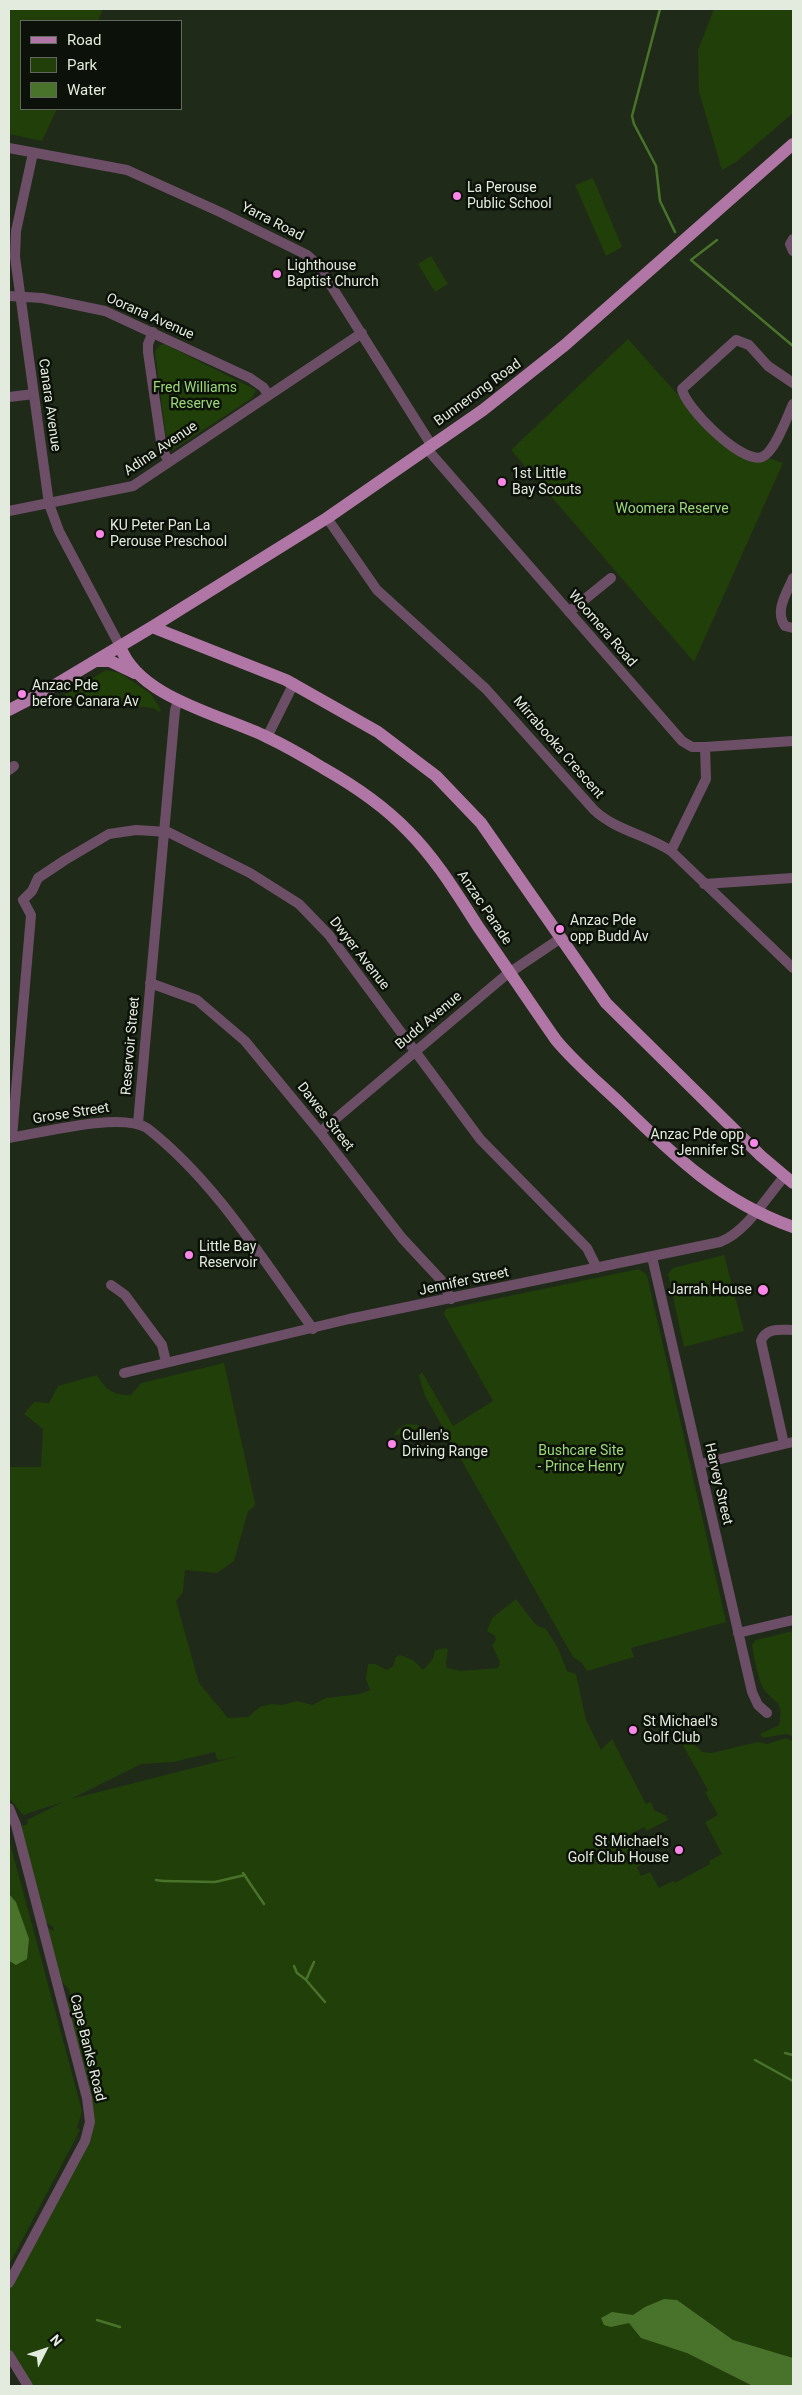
<!DOCTYPE html>
<style>
body{margin:0}
#map{position:relative;width:802px;height:2395px;overflow:hidden;background:#1f2a18;font-family:Roboto,sans-serif}
canvas{display:block}
.frame{position:absolute;inset:0;border:10px solid #e3ebde;pointer-events:none}
.legend{position:absolute;left:20px;top:20px;width:162px;height:90px;box-sizing:border-box;background:#0c1109;border:1px solid #62685e;margin:0;padding:6px 9px;list-style:none;font-size:15px;color:#e3ebde}
.legend li{display:flex;align-items:center;gap:10px;height:25px}
.legend b{width:25px;border:1px solid #62685e}
.north{position:absolute;left:20px;top:2325px;width:50px;height:50px;-webkit-text-stroke:4px #0c1109;paint-order:stroke;rotate:49deg;font-size:14px;font-weight:700;line-height:20px;text-align:center;color:#e3ebde}
.north::after{content:'';display:block;margin:auto;width:18px;height:22px;background:#e3ebde;clip-path:polygon(50% 0,100% 100%,50% 72%,0 100%)}
</style>
<div id="map">
<canvas width="802" height="2395"></canvas>
<div class="frame"></div>
<ul class="legend">
<li><b style="height:6px;background:#b076a5"></b>Road</li>
<li><b style="height:14px;background:#213f09"></b>Park</li>
<li><b style="height:14px;background:#49732b"></b>Water</li>
</ul>
<div class="north">N</div>
</div>
<script>
const c = document.querySelector('canvas').getContext('2d');
c.lineJoin = 'round';
function fillPath(path, color) { c.fillStyle = color; c.fill(path, 'evenodd'); }
function strokePath(path, color, width, dash) { c.strokeStyle = color; c.lineWidth = width; c.lineCap = dash ? 'butt' : 'round'; c.setLineDash(dash || []); c.stroke(path); }
function label(font, color, halo, rows, align = 'center') {
  c.font = font + ' Roboto,sans-serif'; c.lineWidth = 5; c.setLineDash([]); c.textBaseline = 'middle'; c.strokeStyle = halo; c.fillStyle = color; for (const [text, x, y, turn = 0] of rows) {
    c.save(); c.translate(x, y); c.rotate((+turn || 0) * Math.PI / 180); c.textAlign = isNaN(turn) ? turn : align; if (halo) c.strokeText(text, 0, 0); c.fillText(text, 0, 0); c.restore();
  }
}
fillPath(new Path2D(`
 M9 9H103L98 21H21V109H57L42 141 9 134Z
 M714 9H793V113L736 162 722 170 699 92 698 50Z
 M593 178 622 247 606 256 575 185Z
 M431 256 448 284 435 292 418 264Z
 M628 339 720 442 783 463 694 662 511 450Z
 M165 344 256 390 252 398 173 450 167 445 155 352 160 345Z
 M106 670 120 673 151 694 161 710 159 712 154 708 57 699Z
 M724 1255 744 1331 684 1347 668 1274 673 1268Z
 M639 1269 647 1275 726 1622 631 1648 634 1657 587 1671 582 1663 573 1657 425 1396 419 1376 422 1372 453 1426 493 1401 444 1314 446 1309Z
 M224 1363 255 1503 254 1507 248 1511 234 1561 217 1573 185 1570 183 1592 176 1601 199 1683 228 1718 248 1717 260 1707 271 1704 282 1705 297 1701 312 1705 326 1698 360 1694 370 1690 366 1679 368 1664H375L387 1670 393 1666 396 1657 400 1655 413 1660 423 1670 433 1659 435 1650 446 1648 448 1650 446 1663 447 1668 461 1671 498 1668 500 1662 492 1645 496 1640 495 1636 487 1631 492 1618 516 1599 536 1625 546 1629 558 1648 567 1671 576 1674 586 1720 601 1750 612 1739 646 1804 651 1802 654 1810 665 1815 668 1820 646 1831 644 1827 627 1836 632 1845 635 1843 645 1863 637 1867 641 1876 650 1872 659 1888 673 1881 675 1883 710 1864 709 1861 722 1854 705 1822 718 1815 705 1792 708 1790 680 1740 688 1738 702 1752 711 1753 758 1742 767 1744 786 1738 793 1741V2386H31L9 2348V2291L91 2134 66 2007 70 1994 69 1989 62 1982 46 1927 54 1931 53 1927 44 1921 21 1826 28 1824 27 1820 63 1802 23 1815 9 1798V1467H41L43 1429 24 1414 34 1402 49 1403 58 1386 97 1375C106 1390 113 1395 131 1395L141 1383ZM215 1752 217 1759 221 1760 240 1756 71 1799 141 1764 174 1762Z
 M407 1424 418 1425 422 1431 421 1434 415 1431 393 1436 398 1429Z
 M793 1631V1736L786 1734 763 1738 760 1734 779 1725C786 1697 769 1703 761 1684 757 1673 754 1658 752 1645L756 1640Z
 M9 1839 82 2111 77 2128 80 2130 9 2265Z`), '#213f09');
fillPath(new Path2D(`
 M9 1894 16 1902 29 1939 27 1959 16 1965 9 1961Z
 M664 2299 677 2300 733 2340 793 2358V2386H753L687 2353 641 2338 629 2323 611 2327 604 2325 601 2318 612 2312 633 2315 645 2307Z`), '#49732b');
strokePath(new Path2D(`
 M660 9 632 116 634 124 656 166 660 201 675 232
 M717 240 691 260 793 346
 M243 1873 264 1904
 M156 1880 163 1881
 M164 1881 215 1882 245 1875
 M314 1962 306 1980 325 2002
 M294 1966 297 1973 305 1979
 M785 2053 793 2055
 M755 2060 793 2081
 M97 2320 120 2327`), '#49732b', 2.5);
strokePath(new Path2D(`
 M9 148 127 170 220 212 307 255 317 264 325 276 432 446
 M33 153 16 231 15 257 49 504 59 531 120 646
 M793 239 790 244 793 251
 M9 296 42 298 105 311 250 378 263 387 268 394
 M153 332 148 344V352L162 449 169 462
 M793 383 768 366 749 345 736 340 682 389C685 407 741 464 762 457 775 452 787 417 793 404
 M9 397 34 394
 M427 449 682 741 692 747H705L793 741
 M9 511 133 486 362 333
 M327 518 377 590 486 689 594 810C615 830 647 835 671 851L793 968
 M793 578C787 593 774 611 785 626L793 628
 M569 612 611 578
 M267 737 294 683
 M9 770 14 766
 M671 851 706 779 705 747
 M704 884 793 878
 M150 983 197 1000 245 1041 320 1132 402 1238 441 1280 451 1299
 M138 1123 175 710 178 701
 M320 1132 506 975 561 938
 M12 1137 31 915 23 900 32 891 38 878 65 860 109 834 136 830 168 832 250 873 299 904 329 935 480 1139 587 1248 597 1268
 M9 1138C43 1133 119 1112 147 1128 215 1181 263 1260 313 1329
 M652 1257 752 1692 758 1705 767 1713
 M111 1285 125 1295 162 1345 166 1362
 M124 1373 349 1319 720 1242C746 1232 766 1198 784 1177
 M784 1444 761 1341C766 1327 781 1330 793 1330
 M700 1464 793 1442
 M738 1633 793 1620
 M9 1808 16 1825 87 2098 90 2122 85 2141 9 2283
 M9 2355 28 2386`), '#6c4f66', 10);
strokePath(new Path2D(`
 M152 627 286 680 378 732 436 776 481 823 606 1003 761 1156 793 1183
 M120 646C138 698 222 715 267 737 286 746 305 757 323 768 353 785 384 806 408 831 436 859 457 894 479 928 505 965 530 1003 556 1040 575 1063 599 1083 621 1104 674 1156 722 1202 793 1227
 M95 661H110L135 673
 M9 710 40 694 152 627 327 518 483 410 565 345 793 144`), '#b076a5', 12);
for (const [x, y, r, color] of [
 [457,196,5,"#fa87e7"],
 [277,274,5,"#fa87e7"],
 [502,482,5,"#fa87e7"],
 [100,534,5,"#fa87e7"],
 [22,694,5,"#fa87e7"],
 [560,929,5,"#fa87e7"],
 [754,1143,5,"#fa87e7"],
 [189,1255,5,"#fa87e7"],
 [763,1290,6,"#fa87e7"],
 [392,1444,5,"#fa87e7"],
 [633,1730,5,"#fa87e7"],
 [679,1850,5,"#fa87e7"]
]) { const dot = new Path2D(); dot.arc(x, y, r, 0, 2 * Math.PI); c.fillStyle = color; c.fill(dot); strokePath(dot, '#0c1109', 2); }
label('14px', '#e3ebde', '#0c1109', [
 ["La Perouse",467,188],
 ["Public School",467,204],
 ["Lighthouse",287,266],
 ["Baptist Church",287,282],
 ["1st Little",512,474],
 ["Bay Scouts",512,490],
 ["KU Peter Pan La",110,526],
 ["Perouse Preschool",110,542],
 ["Anzac Pde",32,686],
 ["before Canara Av",32,702],
 ["Anzac Pde",570,921],
 ["opp Budd Av",570,937],
 ["Anzac Pde opp",744,1135,"right"],
 ["Jennifer St",744,1151,"right"],
 ["Little Bay",199,1247],
 ["Reservoir",199,1263],
 ["Jarrah House",752,1290,"right"],
 ["Cullen's",402,1436],
 ["Driving Range",402,1452],
 ["St Michael's",643,1722],
 ["Golf Club",643,1738],
 ["St Michael's",669,1842,"right"],
 ["Golf Club House",669,1858,"right"]
], 'left');
label('14px', '#e3ebde', '#0c1109', [
 ["Yarra Road",272,222,27],
 ["Oorana Avenue",150,317,24],
 ["Bunnerong Road",478,393,-36],
 ["Canara Avenue",49,405,82],
 ["Adina Avenue",161,449,-34],
 ["Woomera Road",602,629,49],
 ["Mirrabooka Crescent",558,748,49],
 ["Anzac Parade",484,908,56],
 ["Dwyer Avenue",359,954,52],
 ["Budd Avenue",429,1021,-40],
 ["Reservoir Street",131,1046,-85],
 ["Grose Street",71,1114,-9],
 ["Dawes Street",325,1117,52],
 ["Jennifer Street",464,1282,-12],
 ["Harvey Street",718,1484,77],
 ["Cape Banks Road",87,2048,76]
]);
label('14px', '#9dd977', '#0c1109', [
 ["Fred Williams",195,388],
 ["Reserve",195,404],
 ["Woomera Reserve",672,509],
 ["Bushcare Site",581,1451],
 ["- Prince Henry",581,1467]
]);
</script>
